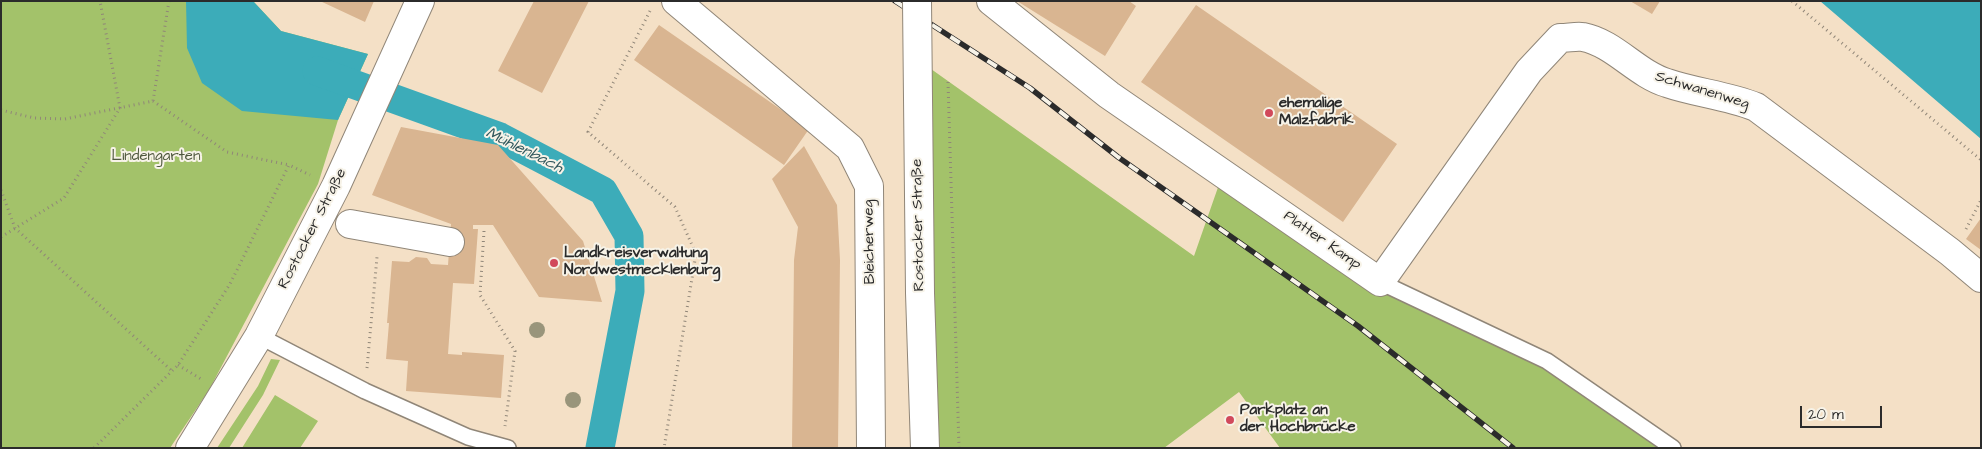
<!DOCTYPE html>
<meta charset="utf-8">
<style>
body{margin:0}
#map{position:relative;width:1982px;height:449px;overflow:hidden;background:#f4e0c6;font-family:"Architects Daughter",sans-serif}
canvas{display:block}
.frame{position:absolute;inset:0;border:2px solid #2b2b2b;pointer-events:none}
.scale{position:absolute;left:1800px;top:406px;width:82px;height:22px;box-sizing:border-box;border:2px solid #2b2b2b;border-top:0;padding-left:6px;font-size:15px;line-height:18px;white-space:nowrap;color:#2b2b2b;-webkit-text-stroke:4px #f7f3e8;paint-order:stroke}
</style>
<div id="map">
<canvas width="1982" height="449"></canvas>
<div class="frame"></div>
<div class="scale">20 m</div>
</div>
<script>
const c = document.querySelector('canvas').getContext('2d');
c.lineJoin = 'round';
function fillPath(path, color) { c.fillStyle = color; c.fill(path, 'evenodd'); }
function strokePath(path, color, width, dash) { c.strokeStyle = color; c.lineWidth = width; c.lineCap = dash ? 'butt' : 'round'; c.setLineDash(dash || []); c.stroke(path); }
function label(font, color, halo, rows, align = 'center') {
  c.font = font + ' "Architects Daughter",sans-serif'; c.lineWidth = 4; c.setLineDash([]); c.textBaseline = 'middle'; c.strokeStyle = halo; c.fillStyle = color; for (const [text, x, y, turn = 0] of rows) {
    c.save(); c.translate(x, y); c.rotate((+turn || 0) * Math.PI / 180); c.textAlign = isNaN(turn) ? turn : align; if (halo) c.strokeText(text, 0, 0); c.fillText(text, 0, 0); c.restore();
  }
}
fillPath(new Path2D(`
 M1 1H253L281 31 368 54 338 120 318 184 209 390 170 448H1Z
 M917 59 1194 256 1223 173 1380 282 1547 361 1673 448H1280L1239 392 1164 448H925Z
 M271 359 280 360 263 395 229 448H217L258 386Z
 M275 395 318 421 300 448H242Z`), '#a3c26a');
fillPath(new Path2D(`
 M186 1H253L281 31 368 54 338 120 242 111 202 83 187 48Z
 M1820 1H1981V139Z`), '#3cacb9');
strokePath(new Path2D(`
 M317 71 500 137 603 191 629 236 630 291 600 448`), '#3cacb9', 29);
fillPath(new Path2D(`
 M320 1H374L365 22Z
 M534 1H589L542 93 498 71Z
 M1017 1H1129L1136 6 1105 56Z
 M1630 1H1660L1652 14Z
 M1196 5 1397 144 1343 222 1141 82Z
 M659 25 809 129 784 165 634 60Z
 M401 127 498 145 583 241 602 302 539 297 493 225H473V229H478L474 284 453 283 448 354 462 355V352L504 355 501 398 406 391 408 361 386 359 389 323H387L392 261 409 262 416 257 427 258 431 264 448 265 451 224 372 195Z
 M804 146 837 205 840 260 838 448H792L794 260 798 227 772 179Z
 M1981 218V250L1966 239Z`), '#d9b591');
const lane = new Path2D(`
 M1380 282 1547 361 1673 448
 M259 336 365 391 468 437 508 448`);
const street = new Path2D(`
 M676 1 850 148 869 186 871 448
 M991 1 1109 95 1380 282 1529 71 1560 38C1568 38 1576 36 1583 37 1614 43 1637 74 1667 83 1696 93 1726 95 1756 107L1950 252 1981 278
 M350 224 450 242
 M190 448 259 336 336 186 420 1`);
strokePath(lane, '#908678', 18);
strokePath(street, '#908678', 30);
strokePath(new Path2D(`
 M1792 1 1981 160
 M650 11 588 132 675 207 696 254 664 448
 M153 101 227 152 289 165
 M1 110 34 118 65 119 153 101 169 1
 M1 190 15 228 172 371
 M1966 229 1981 200
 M484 231 480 295 515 351 505 426
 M1 237 64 198 120 108 100 1
 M178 365 201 379
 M367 368 377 257
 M94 448 178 365 230 284 289 165 310 175`), '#908678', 3, [1, 4]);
strokePath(lane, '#fff', 15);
strokePath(street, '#fff', 28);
const rail = new Path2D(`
 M895 1 1030 88 1118 157 1358 326 1513 448`);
strokePath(rail, '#2b2b2b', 5.5);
strokePath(rail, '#f7f3e8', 4, [11]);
const secondaryBridge = new Path2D(`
 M917 1 920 293 925 448`);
strokePath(secondaryBridge, '#908678', 30, []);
strokePath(new Path2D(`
 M948 82 959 448`), '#908678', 3, [1, 4]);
strokePath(secondaryBridge, '#fff', 28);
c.fillStyle = '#99957b';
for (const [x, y] of [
 [537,330],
 [573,400]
]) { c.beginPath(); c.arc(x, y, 8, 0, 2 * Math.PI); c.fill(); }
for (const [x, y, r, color] of [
 [1269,113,5,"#d1495b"],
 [554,263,5,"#d1495b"],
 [1230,420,5,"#d1495b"]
]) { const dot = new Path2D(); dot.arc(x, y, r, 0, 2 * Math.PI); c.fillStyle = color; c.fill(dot); strokePath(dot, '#f7f3e8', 2); }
label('15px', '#2b2b2b', '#f7f3e8', [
 ["Schwanenweg",1702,91,17],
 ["Rostocker Straße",919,225,-91],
 ["Rostocker Straße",313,229,-63],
 ["Platter Kamp",1322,241,35],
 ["Bleicherweg",870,242,-91]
]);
label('bold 15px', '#2b2b2b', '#f7f3e8', [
 ["ehemalige",1279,104],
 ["Malzfabrik",1279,121],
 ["Landkreisverwaltung",564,254],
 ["Nordwestmecklenburg",564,271],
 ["Parkplatz an",1240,411],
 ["der Hochbrücke",1240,428]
], 'left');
label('15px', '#4f583e', '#f7f3e8', [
 ["Lindengarten",156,157]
]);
label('italic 16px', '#31585d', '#f7f3e8', [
 ["Mühlenbach",524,151,26]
]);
</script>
